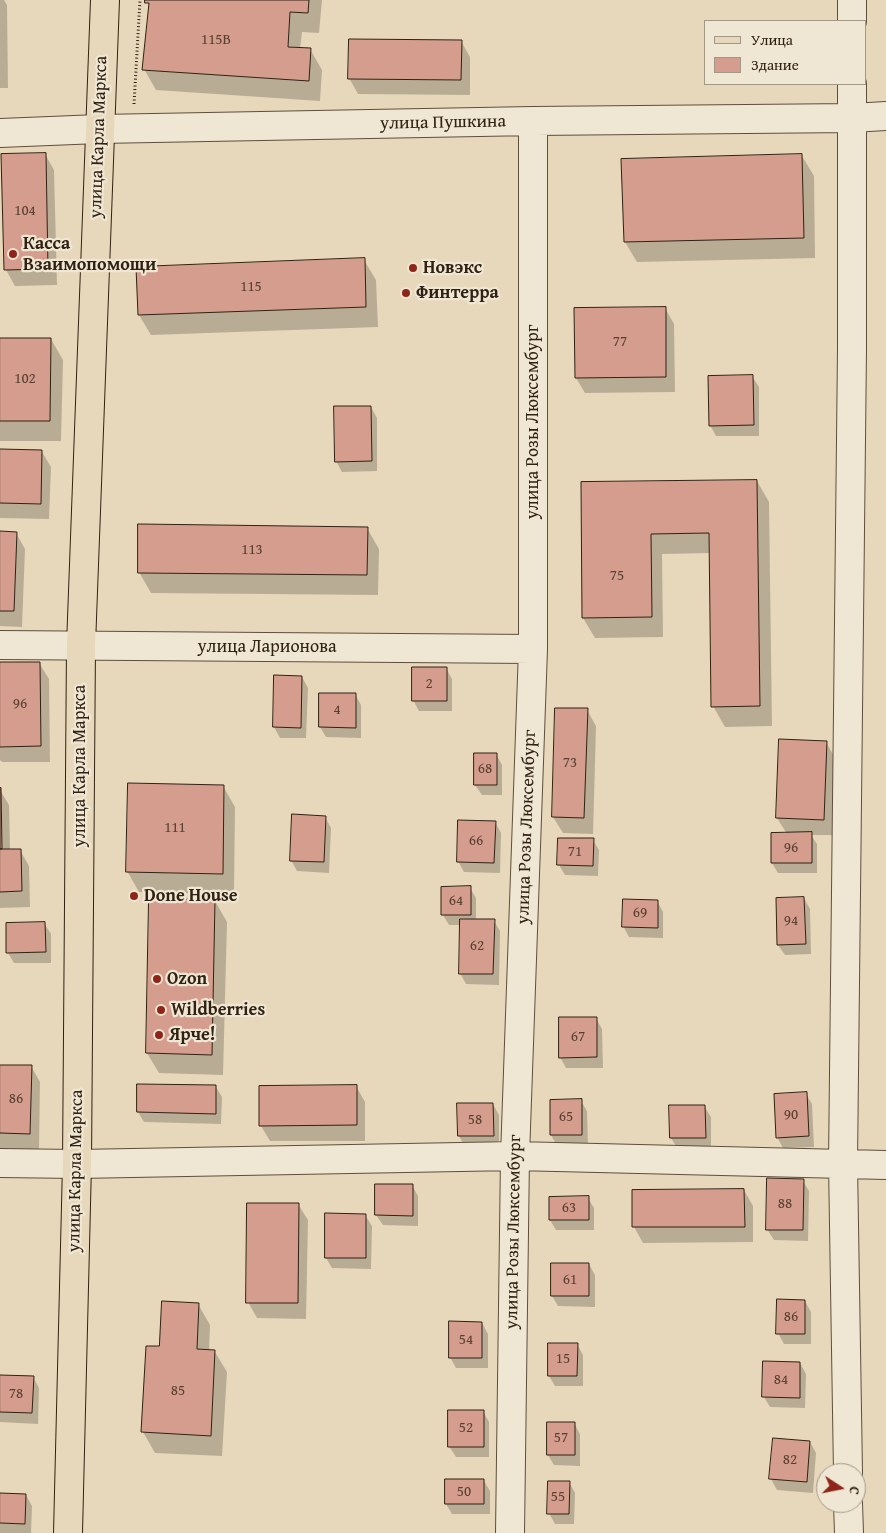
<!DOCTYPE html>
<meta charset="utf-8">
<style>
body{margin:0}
#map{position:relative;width:886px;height:1533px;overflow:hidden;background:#e7d8bb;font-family:"Gentium Book Plus",serif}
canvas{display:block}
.legend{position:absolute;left:704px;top:20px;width:162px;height:65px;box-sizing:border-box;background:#efe6d3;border:1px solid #a39786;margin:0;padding:6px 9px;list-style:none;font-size:15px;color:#302112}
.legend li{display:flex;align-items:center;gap:10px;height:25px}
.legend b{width:25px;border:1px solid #a39786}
.north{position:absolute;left:816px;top:1463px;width:50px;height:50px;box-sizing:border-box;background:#efe6d3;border:1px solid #a39786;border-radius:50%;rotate:101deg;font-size:14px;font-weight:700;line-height:20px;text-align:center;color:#302112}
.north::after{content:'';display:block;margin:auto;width:18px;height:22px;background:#8f2418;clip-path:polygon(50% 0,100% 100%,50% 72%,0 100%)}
</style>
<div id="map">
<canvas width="886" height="1533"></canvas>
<ul class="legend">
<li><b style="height:6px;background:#e7d8bb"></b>Улица</li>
<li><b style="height:14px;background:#d49d8e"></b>Здание</li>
</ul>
<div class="north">С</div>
</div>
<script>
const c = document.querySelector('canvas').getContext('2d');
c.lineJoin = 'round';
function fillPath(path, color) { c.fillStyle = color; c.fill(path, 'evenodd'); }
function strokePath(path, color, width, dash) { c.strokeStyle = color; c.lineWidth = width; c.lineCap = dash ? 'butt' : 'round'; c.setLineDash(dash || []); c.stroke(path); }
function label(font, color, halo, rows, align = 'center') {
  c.font = font + ' "Gentium Book Plus",serif'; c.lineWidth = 4.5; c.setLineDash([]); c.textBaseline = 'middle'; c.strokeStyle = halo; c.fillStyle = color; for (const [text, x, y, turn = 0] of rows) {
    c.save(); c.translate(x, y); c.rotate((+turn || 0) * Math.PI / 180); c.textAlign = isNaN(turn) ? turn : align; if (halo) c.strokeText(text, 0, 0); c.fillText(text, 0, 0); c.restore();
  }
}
fillPath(new Path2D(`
 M0 0H4L7 5 8 88H0Z
 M147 0H322L319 33 302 32 300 49H310L322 70 320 101 156 90 144 69 150 8Z
 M461 41 470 57V95L358 94 349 78Z
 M45 154 54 170 57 285 15 286 6 270 2 155Z
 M802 156 814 176 815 258 637 262 625 242Z
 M364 260 376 280 378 327 151 335 139 315Z
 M665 308 674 324 675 392 585 393 576 378Z
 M0 339H51L63 360 61 441H0Z
 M752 376 759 387V436H716L710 425Z
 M371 407 377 418V471L342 472 336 461Z
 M0 450 42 452 51 467 49 519 0 518Z
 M757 481 769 502 772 726 725 727 713 706 711 553 662 554 663 637 595 638 583 618 582 483Z
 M367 528 379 549 378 595 151 593 139 572Z
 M0 533H16L25 549 22 627 0 626Z
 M0 663H39L49 679 50 762H2L0 760Z
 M446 668 452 679V711H419L413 700Z
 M302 677 308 688 306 738H280L274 727Z
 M355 694 361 705V738L326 737 320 727Z
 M556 709 587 710 596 726 593 834 563 833 553 817Z
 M826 742 835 758 832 835H811L817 844V873H778L772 863 787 834 777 818Z
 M496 754 502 765V795H482L475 785Z
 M223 786 235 807 234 894 139 892 127 871Z
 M0 790 9 805 10 850H20L29 866 30 907 0 908Z
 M325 817 331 828 329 873 297 871 291 860Z
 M495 822 501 833 500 873 464 872 458 861Z
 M593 840 599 850 598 876 565 875 559 865Z
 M470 888 476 898V920L494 921 500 931 499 985 466 984 460 973 461 925H449L443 915Z
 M804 898 810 909 811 954 785 955 778 945Z
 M215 901 227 922 223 1075 159 1073 147 1053Z
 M657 901 663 912V938L629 937 623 926Z
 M44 923 51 934V963H14L8 953Z
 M596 1018 602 1029 603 1068H566L560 1057Z
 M0 1066H31L40 1082 39 1150 0 1149Z
 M356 1086 365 1102V1141H270L261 1126Z
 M216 1087 222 1097 221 1124 144 1122 138 1112Z
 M806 1094 812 1104 814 1147 783 1148 777 1137Z
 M581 1101 587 1111 588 1145 557 1146 551 1135Z
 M493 1104 499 1115V1146L465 1147 459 1136Z
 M704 1106 711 1117V1148H677L671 1138Z
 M803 1181 809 1191 808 1241 774 1240 767 1229Z
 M412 1185 418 1196V1226L383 1225 376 1215Z
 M744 1190 753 1206V1242L643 1243 634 1227Z
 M588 1198 594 1208V1230H556L550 1220Z
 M298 1204 308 1220 306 1319 257 1318 248 1302Z
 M365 1215 372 1226 371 1269 332 1268 326 1258Z
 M589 1264 595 1275V1307L558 1306 552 1296Z
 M805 1301 811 1312V1344H784L778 1333Z
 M198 1304 210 1325 209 1351 215 1352 227 1372 222 1456 155 1453 143 1432 160 1348Z
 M482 1323 488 1334V1368H456L450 1357Z
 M577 1344 583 1355V1386H555L549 1376Z
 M800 1363 806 1374 805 1408 770 1407 764 1397Z
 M0 1376 33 1377 39 1388 38 1424 0 1422Z
 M483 1411 489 1422V1457H456L449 1446Z
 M574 1423 580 1434V1466L554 1465 548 1455Z
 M810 1442 816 1453 813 1493 777 1490 771 1479Z
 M484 1481 490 1491V1514H452L446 1504Z
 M569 1482 575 1493 574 1524H555L549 1513Z
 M0 1494 26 1495 32 1506 31 1533H0Z`), '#0003');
const building = new Path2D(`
 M145 0H309L308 13 290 12 288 47 311 48 309 81 142 70 149 3H145Z
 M349 39 462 40 461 80 348 79Z
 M46 153 48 269 4 270 1 154Z
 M802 154 804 238 624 242 621 159Z
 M365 258 366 307 138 315 136 267Z
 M666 307V377L575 378 574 308Z
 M0 338H51L50 421H0Z
 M753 375 754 425 709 426 708 376Z
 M334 406H371L372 461 335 462Z
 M0 449 42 450 41 504 0 503Z
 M757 480 760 706 711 707 709 533 651 534 652 617 582 618 581 482Z
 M138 524 368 527 367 575 138 573Z
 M0 531 17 532 14 611H0Z
 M0 662H40L41 746 0 747Z
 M412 667H447V701H412Z
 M274 675 302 676 301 728 273 727Z
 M319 693H356V728L319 727Z
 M555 708H588L584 818 552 817Z
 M779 739 827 741 824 820 776 818Z
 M474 753H497V785H474Z
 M128 783 224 785 223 874 126 872Z
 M1 788 2 849H0V788Z
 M292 814 326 816 324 862 290 861Z
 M458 820 496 821 494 863 457 862Z
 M812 832V863H771V833Z
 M558 838H594L593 866 557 865Z
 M0 849H21L22 891 0 892Z
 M471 886V915H441V887Z
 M804 897 806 944 777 945 776 898Z
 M149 898 215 900 212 1055 146 1053Z
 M623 899 658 900V928L622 927Z
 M460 919H495L493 974H459Z
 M45 922 46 952 6 953V923Z
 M559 1017H597V1057L559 1058Z
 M0 1065H32L30 1134 0 1133Z
 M137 1084 216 1085V1114L137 1112Z
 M357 1085V1125L259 1126V1086Z
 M807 1092 809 1136 776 1138 774 1094Z
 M582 1099V1135H550V1100Z
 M457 1103H493L494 1136H458Z
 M669 1105H705L706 1138H670Z
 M767 1178 804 1179 803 1230H766Z
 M375 1184H413V1216L375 1215Z
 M744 1189 745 1227H632V1190Z
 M589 1196V1220H549V1197Z
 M247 1203H299L298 1303H246Z
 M325 1213 366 1214V1258H325Z
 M551 1263H589V1296H551Z
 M777 1299 805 1300V1334H776Z
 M162 1301 199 1303 197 1349 215 1350 211 1436 141 1432 146 1346H159Z
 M449 1321 482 1322V1358H449Z
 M548 1343H578L577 1376H548Z
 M763 1361 800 1362V1398L762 1397Z
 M0 1375 34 1376 32 1413 0 1412Z
 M448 1410H484V1447H448Z
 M547 1422H575V1455H547Z
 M773 1438 810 1441 807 1482 769 1479Z
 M445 1479H484V1504H445Z
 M548 1481H570L569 1514H547Z
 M0 1493 26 1494 25 1524 0 1523Z`);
fillPath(building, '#d49d8e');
strokePath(building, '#302112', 1);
const minor = new Path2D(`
 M852 0V21
 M0 133 99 129 533 121 852 118 886 116
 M0 645 533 649
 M0 1163 77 1164 515 1156 886 1165
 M848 1473 843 1163 852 349V84
 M848 1503 849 1533
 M510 1533 515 1156 533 649V121`);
const major = new Path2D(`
 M68 1533 77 1164 81 645 105 0`);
strokePath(minor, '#5e4f3c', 30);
strokePath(major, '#302112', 30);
strokePath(new Path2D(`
 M134 104 140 0`), '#302112', 3, [1, 2.5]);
strokePath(minor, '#efe6d3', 28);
strokePath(major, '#e7d8bb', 28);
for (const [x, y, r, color] of [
 [13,254,5,"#8f2418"],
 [413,268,5,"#8f2418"],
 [406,293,5,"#8f2418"],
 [134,896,5,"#8f2418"],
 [157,979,5,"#8f2418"],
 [161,1010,5,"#8f2418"],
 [159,1035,5,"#8f2418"]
]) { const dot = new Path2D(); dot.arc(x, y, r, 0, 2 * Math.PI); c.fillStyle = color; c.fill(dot); strokePath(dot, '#efe6d3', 2); }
label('15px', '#594031', null, [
 ["115В",216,40],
 ["104",25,211],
 ["115",251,287],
 ["77",620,342],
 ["102",25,379],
 ["113",252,550],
 ["75",617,576],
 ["2",429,684],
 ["96",20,704],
 ["4",337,710],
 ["73",570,763],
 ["68",485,769],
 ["111",175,828],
 ["66",476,841],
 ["96",791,848],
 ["71",575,852],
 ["64",456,901],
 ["69",640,913],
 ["94",791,921],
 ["62",477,946],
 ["67",578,1037],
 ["86",16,1099],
 ["90",791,1115],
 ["65",566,1117],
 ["58",475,1120],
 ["88",785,1204],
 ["63",569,1208],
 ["61",570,1280],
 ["86",791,1317],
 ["54",466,1340],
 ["15",563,1359],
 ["84",781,1380],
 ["85",178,1391],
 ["78",16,1394],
 ["52",466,1428],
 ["57",561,1438],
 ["82",790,1460],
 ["50",464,1492],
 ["55",558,1497]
]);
label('18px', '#302112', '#efe6d3', [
 ["улица Пушкина",443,123,-1],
 ["улица Карла Маркса",99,137,-88],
 ["улица Розы Люксембург",533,422,-90],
 ["улица Ларионова",267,647],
 ["улица Карла Маркса",80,766,-90],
 ["улица Розы Люксембург",527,827,-88],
 ["улица Карла Маркса",76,1171,-89],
 ["улица Розы Люксембург",514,1232,-89]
]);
label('bold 18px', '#302112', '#efe6d3', [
 ["Касса",23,244],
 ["Взаимопомощи",23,265],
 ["Новэкс",423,268],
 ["Финтерра",416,293],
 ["Done House",144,896],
 ["Ozon",167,979],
 ["Wildberries",171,1010],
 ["Ярче!",169,1035]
], 'left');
</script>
